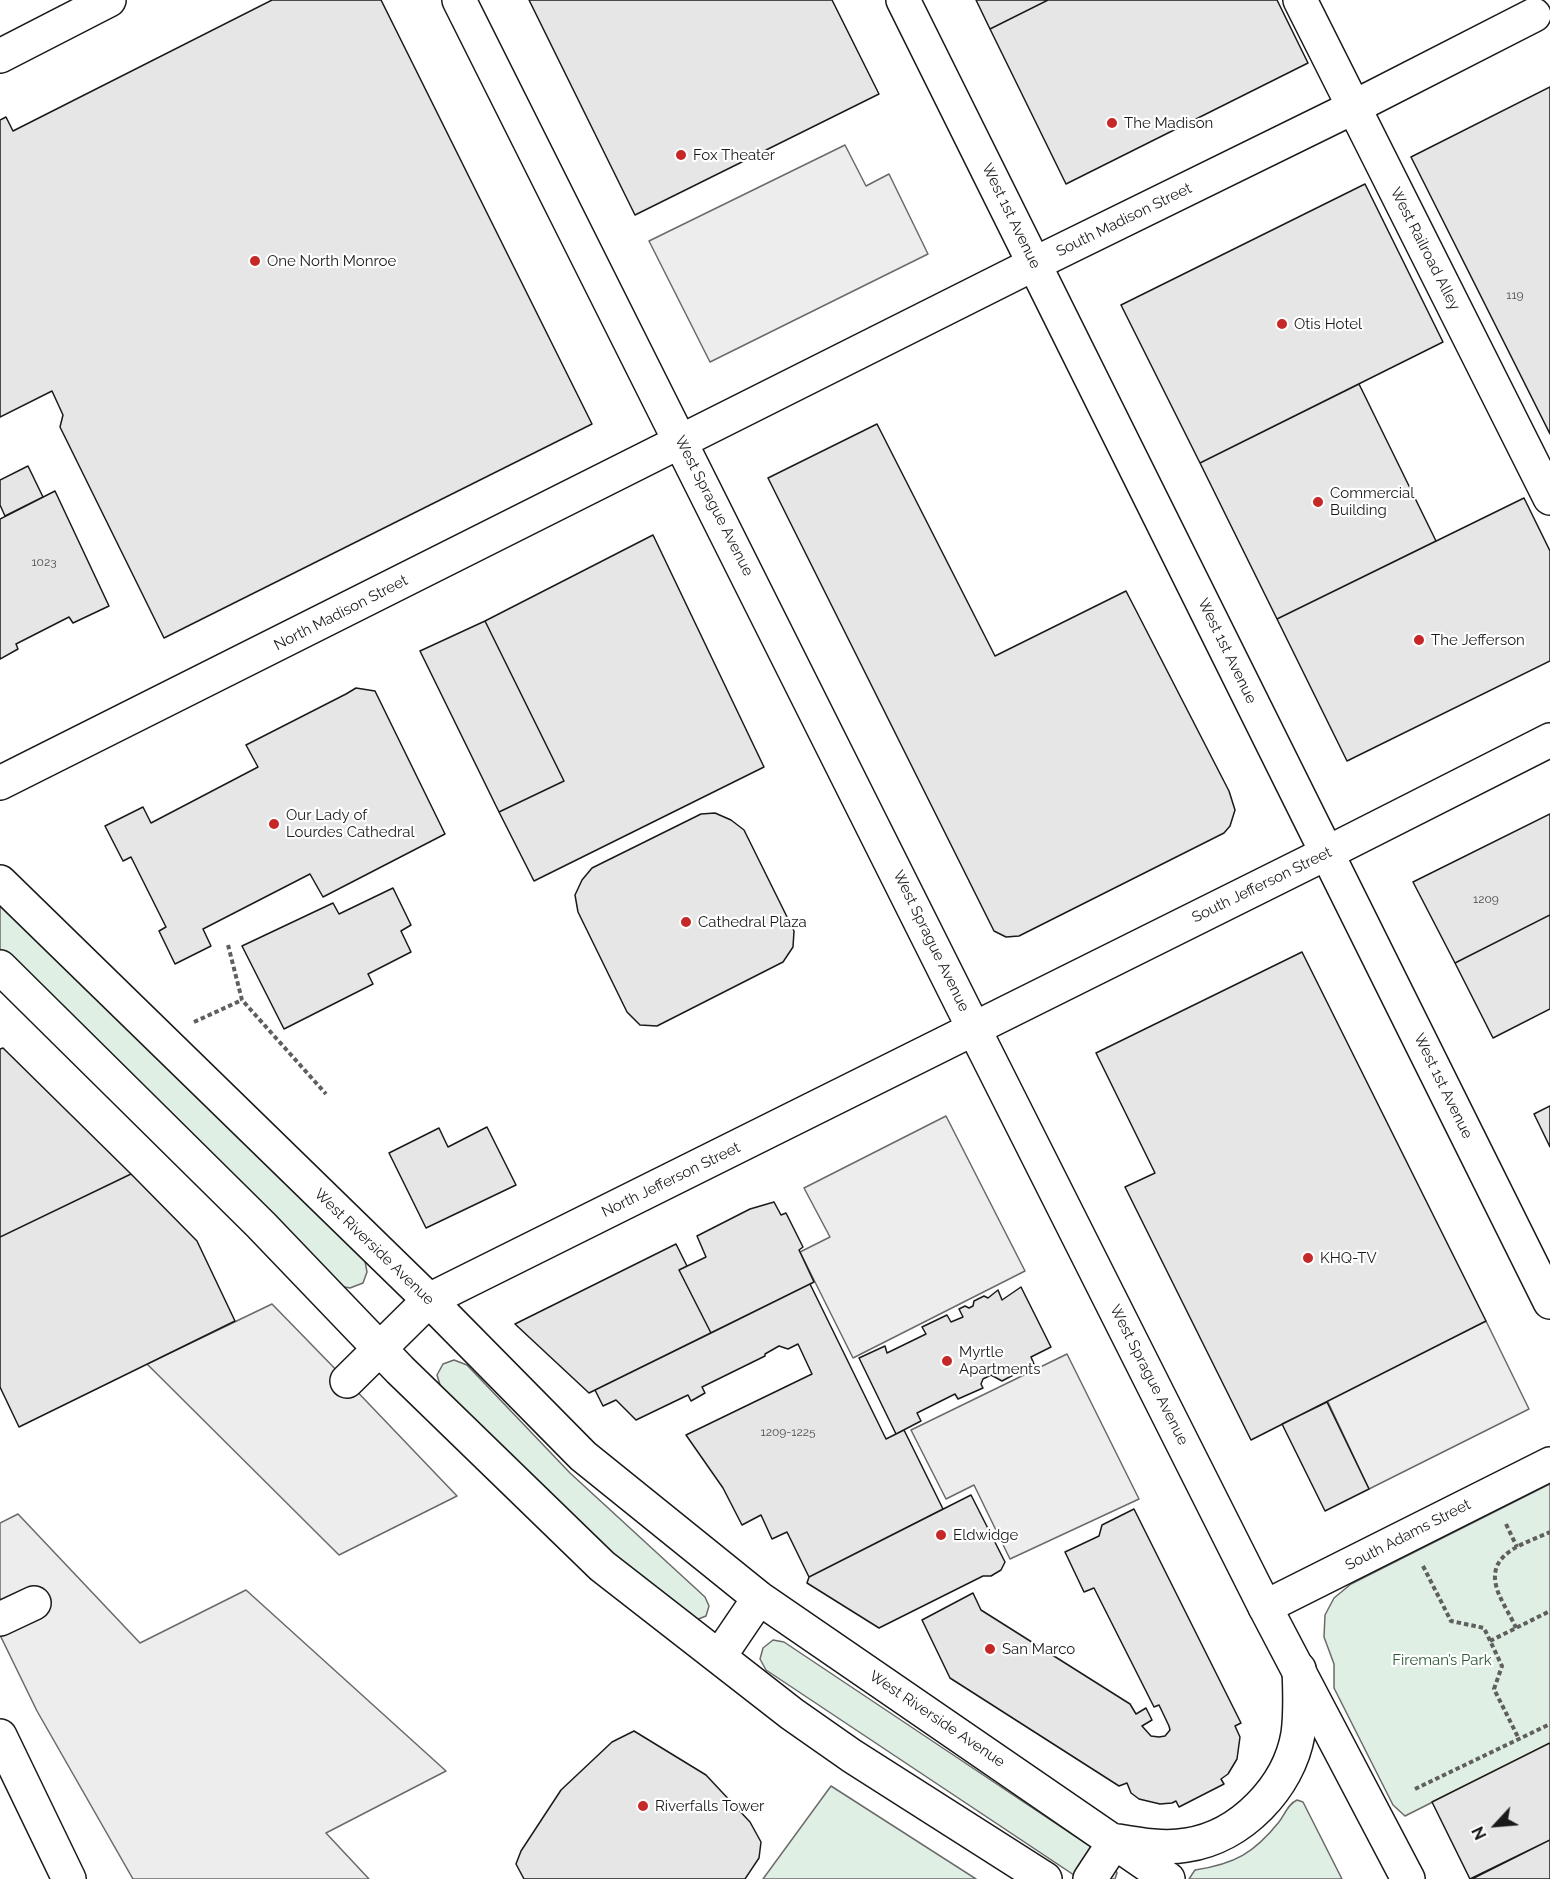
<!DOCTYPE html>
<meta charset="utf-8">
<style>
body{margin:0}
#map{position:relative;width:1550px;height:1879px;overflow:hidden;background:#fff;font-family:Raleway,sans-serif}
canvas{display:block}
.north{position:absolute;left:1466px;top:1795px;width:60px;height:60px;-webkit-text-stroke:4px #fff;paint-order:stroke;rotate:244deg;font-size:16px;font-weight:700;line-height:24px;text-align:center;color:#1a1a1a}
.north::after{content:'';display:block;margin:auto;width:21px;height:27px;background:#1a1a1a;clip-path:polygon(50% 0,100% 100%,50% 72%,0 100%)}
</style>
<div id="map">
<canvas width="1550" height="1879"></canvas>
<div class="north">N</div>
</div>
<script>
const c = document.querySelector('canvas').getContext('2d');
c.lineJoin = 'round';
function fillPath(path, color) { c.fillStyle = color; c.fill(path, 'evenodd'); }
function strokePath(path, color, width, dash) { c.strokeStyle = color; c.lineWidth = width; c.lineCap = dash ? 'butt' : 'round'; c.setLineDash(dash || []); c.stroke(path); }
function label(font, color, halo, rows, align = 'center') {
  c.font = font + ' Raleway,sans-serif'; c.lineWidth = 4.5; c.setLineDash([]); c.textBaseline = 'middle'; c.strokeStyle = halo; c.fillStyle = color; for (const [text, x, y, turn = 0] of rows) {
    c.save(); c.translate(x, y); c.rotate((+turn || 0) * Math.PI / 180); c.textAlign = isNaN(turn) ? turn : align; if (halo) c.strokeText(text, 0, 0); c.fillText(text, 0, 0); c.restore();
  }
}
const green = new Path2D(`
 M0 907H6L365 1261 367 1272 363 1283 350 1288 339 1286 0 949Z
 M454 1360 467 1365 570 1473 705 1597 709 1606 706 1616 696 1620 612 1558 441 1388 437 1375 443 1364Z
 M1550 1484V1743L1405 1816 1393 1805 1334 1688V1664L1324 1637 1325 1615 1334 1598 1351 1584Z
 M773 1640 784 1642 1112 1861 1117 1873 1115 1879H1080L766 1670 760 1659 763 1648Z
 M831 1786 976 1879H763Z
 M1297 1800 1303 1802 1342 1879H1189L1195 1870C1235 1864 1254 1853 1279 1822 1285 1814 1288 1804 1297 1800Z`);
fillPath(green, '#e0efe3');
strokePath(green, '#6a6a6a', 1.5);
const parking = new Path2D(`
 M845 145 866 186 889 174 928 254 710 362 649 241Z
 M946 1116 1025 1271 853 1358 800 1252 830 1237 804 1188Z
 M272 1304 347 1381 457 1496 339 1555 147 1364Z
 M1486 1321 1529 1409 1369 1489 1327 1400Z
 M1067 1354 1139 1499 1010 1559 974 1485 946 1499 911 1430Z
 M18 1514 140 1643 246 1590 446 1771 326 1833 369 1879H133L37 1711 0 1635V1523Z`);
fillPath(parking, '#ededed');
strokePath(parking, '#6a6a6a', 1.5);
const building = new Path2D(`
 M272 0H381L592 424 164 638 60 427 63 415 52 391 0 417V120L6 117 13 131Z
 M529 0H832L879 94 635 215Z
 M976 0H1048L990 29Z
 M1048 0H1277L1308 63 1066 184 990 29Z
 M1550 87V434L1411 157Z
 M1365 184 1443 342 1200 463 1121 305Z
 M1359 384 1436 541 1277 619 1200 463Z
 M877 424 995 656 1126 591 1229 791 1235 810 1230 826 1224 833 1019 936 1006 937 994 931 768 478Z
 M28 466 43 497 5 516 0 505V480Z
 M55 491 109 606 73 623 69 617 16 644 18 649 0 659V519Z
 M1524 498 1550 551V661L1347 761 1277 619Z
 M653 535 764 767 534 881 499 812 564 781 485 621Z
 M485 621 564 781 499 812 420 651Z
 M356 688 375 691 445 834 323 897 310 874 203 929 211 946 175 964 159 931 166 927 131 857 123 861 105 826 143 807 151 823 258 767 246 745 346 694Z
 M715 813 731 820 744 830 794 931 793 947 783 962 657 1026 640 1025 627 1012 578 912 575 895 582 880 592 868 701 814Z
 M1550 814V915L1455 963 1413 882Z
 M393 888 411 925 401 931 411 952 368 974 373 984 284 1029 242 946 333 903 339 914Z
 M1550 915V1009L1493 1038 1455 963Z
 M1302 952 1486 1321 1251 1440 1125 1187 1155 1173 1096 1053Z
 M3 1048 131 1174 0 1237V1049Z
 M1550 1106V1147L1534 1114Z
 M487 1127 516 1185 426 1228 389 1153 439 1128 448 1147Z
 M131 1174 197 1241 235 1321 19 1427 0 1387V1237Z
 M774 1202 781 1215 786 1213 803 1247 799 1250 814 1282 711 1333 679 1270 706 1257 697 1236 750 1209Z
 M676 1244 687 1266 679 1270 711 1333 589 1393 515 1324Z
 M810 1284 886 1439 904 1430 943 1509 809 1577 787 1532 772 1539 761 1515 742 1525 723 1488 686 1435 812 1374 798 1344 788 1349 779 1346 765 1354V1356L702 1387 705 1393 691 1401 688 1395 636 1420 616 1400 603 1406 595 1390Z
 M1021 1287 1051 1347 1031 1357 1034 1364 1002 1381 991 1375 983 1379 981 1384 983 1388 958 1399 955 1394 917 1413 921 1421 896 1434 859 1358 885 1346 887 1353 926 1334 922 1327 947 1315 951 1322 963 1317 959 1309 965 1306 969 1308 973 1306 974 1301 984 1296 988 1298 998 1290 1002 1300Z
 M1327 1402 1369 1489 1325 1511 1282 1424Z
 M971 1495 1005 1562 1001 1570 991 1576H983L879 1628 807 1583 809 1577Z
 M1134 1509 1241 1723 1235 1726 1240 1737 1237 1759 1228 1774 1221 1779 1224 1784 1179 1807 1176 1801 1172 1803 1160 1804 1139 1799 1131 1793 1127 1783 1119 1786 950 1678 922 1620 973 1593 981 1610 1130 1704 1136 1714 1146 1708 1152 1720 1142 1726 1151 1736 1159 1737 1165 1736 1170 1730 1169 1726 1159 1705 1154 1707 1094 1588 1084 1592 1065 1552 1099 1536 1102 1525Z
 M634 1731 706 1775 750 1822 761 1842 759 1858 745 1879H524L516 1864 521 1851 561 1790 612 1742Z
 M1550 1743V1840L1470 1879 1432 1802Z
 M1550 1840V1879H1472Z`);
fillPath(building, '#e6e6e6');
strokePath(building, '#1a1a1a', 1.5);
const minor = new Path2D(`
 M459 0 974 1029
 M1300 0 1550 498
 M0 783 1034 264 1354 107 1534 15
 M0 882 429 1300 583 1456 759 1598 1168 1879
 M0 967 261 1225 400 1370 602 1566 792 1714 852 1756 1045 1879
 M347 1381 429 1300 1327 853 1550 740
 M1265 1607 1550 1464
 M0 1619 34 1603
 M719 1657 759 1598
 M0 1736 69 1879
 M1118 1841C1141 1845 1165 1849 1187 1845 1241 1837 1289 1787 1298 1734 1301 1712 1300 1690 1299 1669
 M1090 1879 1115 1841`);
const major = new Path2D(`
 M903 0 1550 1302
 M0 56 109 0
 M974 1029 1265 1607 1408 1879`);
strokePath(minor, '#1a1a1a', 36);
strokePath(major, '#1a1a1a', 36);
strokePath(new Path2D(`
 M228 945 242 1000 326 1094
 M194 1022 242 1000
 M1506 1524 1517 1547
 M1423 1566 1451 1621 1484 1628 1502 1666 1494 1689 1519 1739
 M1516 1628C1511 1616 1498 1597 1496 1585 1488 1552 1527 1543 1550 1532
 M1490 1641 1550 1611
 M1415 1789 1550 1724`), '#5f5f5f', 4, [4.5, 3]);
strokePath(minor, '#fff', 33);
strokePath(major, '#fff', 33);
for (const [x, y, r, color] of [
 [1112,123,6,"#c62828"],
 [681,155,6,"#c62828"],
 [255,261,6,"#c62828"],
 [1282,324,6,"#c62828"],
 [1318,502,6,"#c62828"],
 [1419,640,6,"#c62828"],
 [274,824,6,"#c62828"],
 [686,922,6,"#c62828"],
 [1308,1258,6,"#c62828"],
 [947,1361,6,"#c62828"],
 [941,1535,6,"#c62828"],
 [990,1649,6,"#c62828"],
 [643,1806,6,"#c62828"]
]) { const dot = new Path2D(); dot.arc(x, y, r, 0, 2 * Math.PI); c.fillStyle = color; c.fill(dot); strokePath(dot, '#fff', 2); }
label('12px', '#4d4d4d', null, [
 ["119",1515,295],
 ["1023",44,562],
 ["1209",1486,899],
 ["1209-1225",788,1432]
]);
label('15px', '#1a1a1a', '#fff', [
 ["The Madison",1124,123],
 ["Fox Theater",693,155],
 ["One North Monroe",267,261],
 ["Otis Hotel",1294,324],
 ["Commercial",1330,493],
 ["Building",1330,510],
 ["The Jefferson",1431,640],
 ["Our Lady of",286,815],
 ["Lourdes Cathedral",286,832],
 ["Cathedral Plaza",698,922],
 ["KHQ-TV",1320,1258],
 ["Myrtle",959,1352],
 ["Apartments",959,1369],
 ["Eldwidge",953,1535],
 ["San Marco",1002,1649],
 ["Riverfalls Tower",655,1806]
], 'left');
label('15px', '#1a1a1a', '#fff', [
 ["West 1st Avenue",1011,216,64],
 ["South Madison Street",1124,220,-26],
 ["West Railroad Alley",1425,249,63],
 ["West Sprague Avenue",714,506,63],
 ["North Madison Street",341,613,-27],
 ["West 1st Avenue",1227,651,64],
 ["South Jefferson Street",1262,885,-26],
 ["West Sprague Avenue",931,941,64],
 ["West 1st Avenue",1443,1086,64],
 ["North Jefferson Street",671,1180,-26],
 ["West Riverside Avenue",374,1247,44],
 ["West Sprague Avenue",1149,1375,63],
 ["South Adams Street",1408,1535,-27],
 ["West Riverside Avenue",937,1719,34]
]);
label('15px', '#2b5a34', '#fff', [
 ["Fireman’s Park",1442,1660]
]);
</script>
